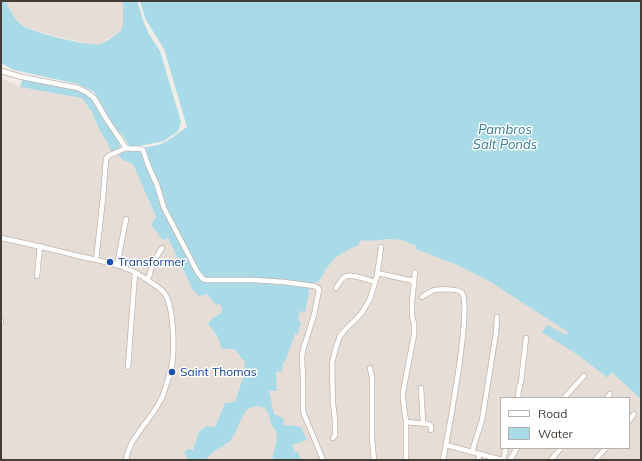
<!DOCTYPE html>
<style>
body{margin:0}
#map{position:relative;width:642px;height:461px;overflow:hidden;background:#f1ece7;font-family:Mulish,sans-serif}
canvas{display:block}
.frame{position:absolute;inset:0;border:2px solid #443c37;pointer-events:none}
.legend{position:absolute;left:500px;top:397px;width:130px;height:52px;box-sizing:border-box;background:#fff;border:1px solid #b4b1af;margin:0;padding:5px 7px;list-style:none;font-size:12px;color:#443c37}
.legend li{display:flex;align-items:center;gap:8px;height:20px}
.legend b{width:20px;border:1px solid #b4b1af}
</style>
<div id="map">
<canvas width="642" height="461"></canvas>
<div class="frame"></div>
<ul class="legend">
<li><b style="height:5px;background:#fff"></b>Road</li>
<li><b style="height:11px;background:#a9dae8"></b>Water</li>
</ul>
</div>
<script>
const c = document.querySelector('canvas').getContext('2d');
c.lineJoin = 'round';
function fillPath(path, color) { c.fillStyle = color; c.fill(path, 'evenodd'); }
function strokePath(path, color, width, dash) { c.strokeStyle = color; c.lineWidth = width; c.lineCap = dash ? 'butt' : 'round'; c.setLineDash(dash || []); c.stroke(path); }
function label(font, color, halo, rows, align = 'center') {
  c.font = font + ' Mulish,sans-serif'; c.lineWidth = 3; c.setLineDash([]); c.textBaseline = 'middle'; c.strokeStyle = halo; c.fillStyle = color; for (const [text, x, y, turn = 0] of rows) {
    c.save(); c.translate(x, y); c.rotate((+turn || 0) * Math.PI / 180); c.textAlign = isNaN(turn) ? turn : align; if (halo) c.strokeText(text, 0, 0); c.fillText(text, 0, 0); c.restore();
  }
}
fillPath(new Path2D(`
 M5 1H123V24L121 31 100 44H89L39 32 25 27 16 19Z
 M1 78 20 87 82 98 92 112 99 129 107 142 112 153 104 159 105 161 118 155 123 160 133 163 156 218 168 238 193 290 207 293 216 305 220 304 222 309 221 313 210 320 208 324 217 335 222 349H234L245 362 243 377 235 402 225 403 215 427 199 432 193 450 186 460H1Z
 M368 239 369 241 397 239 416 246 455 264 489 281 569 332 566 335 578 355 607 377 610 372 641 399V460H301L298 452 295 453 284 426 274 415 269 391H277L276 372 283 363 291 344 300 311H305L310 287 321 279 325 270 334 259 343 252 359 245 360 241ZM501 398H629V448H501Z
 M259 405 265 407 269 415 271 424 276 432 277 438 272 460H206L208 457 222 446 229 442 236 430 242 415 247 410 253 406Z`), '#e5ddd6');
fillPath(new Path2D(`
 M1 1H5C11 10 15 22 25 27 35 33 91 47 100 44 107 42 115 35 121 31L123 24V1H137L144 23 149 34 160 51 181 122 178 131 164 141 134 147 129 146 123 136 113 126 103 107 94 92 78 84 14 70 1 63Z
 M140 1H641V399L611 372 608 378 578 355 542 332 547 325 566 335 568 332 489 281 455 264 416 249V246L401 240 391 239 369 241 368 240 360 241 359 245C350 249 339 253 332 262 330 264 328 266 326 269 322 275 322 281 315 283L314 287H310L305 312 300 311 298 320 301 322 298 334H295L285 362 283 363 282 371 276 372 277 391H269L274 414 283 418 284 426 290 425 301 427 307 440 292 445 295 453 298 452 301 460H272L277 438 276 432 271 424 269 415 265 408C240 398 241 431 229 442 227 444 225 444 223 446 217 449 210 454 206 460H186L187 458 184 452 188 449 193 450 199 432 207 426 215 427 225 403 235 402 243 377 245 362 234 349H222L217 335 208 324 210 320 221 313 222 309 220 304 216 305 207 294 199 296 193 290 168 238 163 240 151 225 156 217 133 164 123 160 118 155C132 147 149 149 163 143 171 139 179 132 187 127L164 49 146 20Z
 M22 80 74 88 90 96 105 123 116 136 120 144 119 150 112 153 107 142 99 129 92 112 82 98 20 87Z`), '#a9dae8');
const minor = new Path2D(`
 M1 71 22 77 78 88 86 92 94 98 107 120 126 148C132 150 138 147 143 150L148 165 157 185 164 208 198 273 203 279 205 280H253L284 282 314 286 318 288 319 290 314 315 303 350 302 357 303 379V410L304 414 323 460
 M1 238C26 243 50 249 75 255 93 260 113 262 130 270 137 273 143 277 149 281 154 285 161 288 165 294 174 308 175 352 171 369 169 377 166 386 163 395 154 418 130 435 126 460
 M96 260 103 198 106 159 108 156 126 148
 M117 265 126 219
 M377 273 414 281
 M37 276 40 246
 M147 280C150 276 150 272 152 267 154 260 158 254 162 248
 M336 288C338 285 341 280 344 277 350 273 368 280 375 282
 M422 297C425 295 429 292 432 291 437 289 459 288 462 293 472 308 448 435 443 460
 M1 321V322
 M128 367 135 273
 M370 368 372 377V439L374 460
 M421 388 423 423
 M518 398 519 388 521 382 526 338
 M564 398 584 376
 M607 398 610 394
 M629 421 634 414
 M406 422 429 424 431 426V430
 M333 438 335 435V420L333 403 332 363 336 347 340 336 344 331 361 314 370 299 377 276 381 247
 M446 445 502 460
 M472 452 482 420 496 333 497 317
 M406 460V422L403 399V392L414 335V324L412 316V302L415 272
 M478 460 480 454
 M503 460 506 448
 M510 460 517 448
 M551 460 561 448
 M595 460 606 448`);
strokePath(minor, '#bfb5ae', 6);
strokePath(minor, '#fff', 4.5);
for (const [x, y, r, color] of [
 [110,262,4,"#1a4fb4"],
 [172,372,4,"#1a4fb4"]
]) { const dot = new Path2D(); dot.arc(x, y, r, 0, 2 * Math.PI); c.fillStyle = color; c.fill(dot); strokePath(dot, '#fff', 1.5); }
label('12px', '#164399', '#fff', [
 ["Transformer",118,262],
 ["Saint Thomas",180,372]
], 'left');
label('italic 13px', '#387f95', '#fff', [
 ["Pambros",505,130],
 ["Salt Ponds",505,145]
]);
</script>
